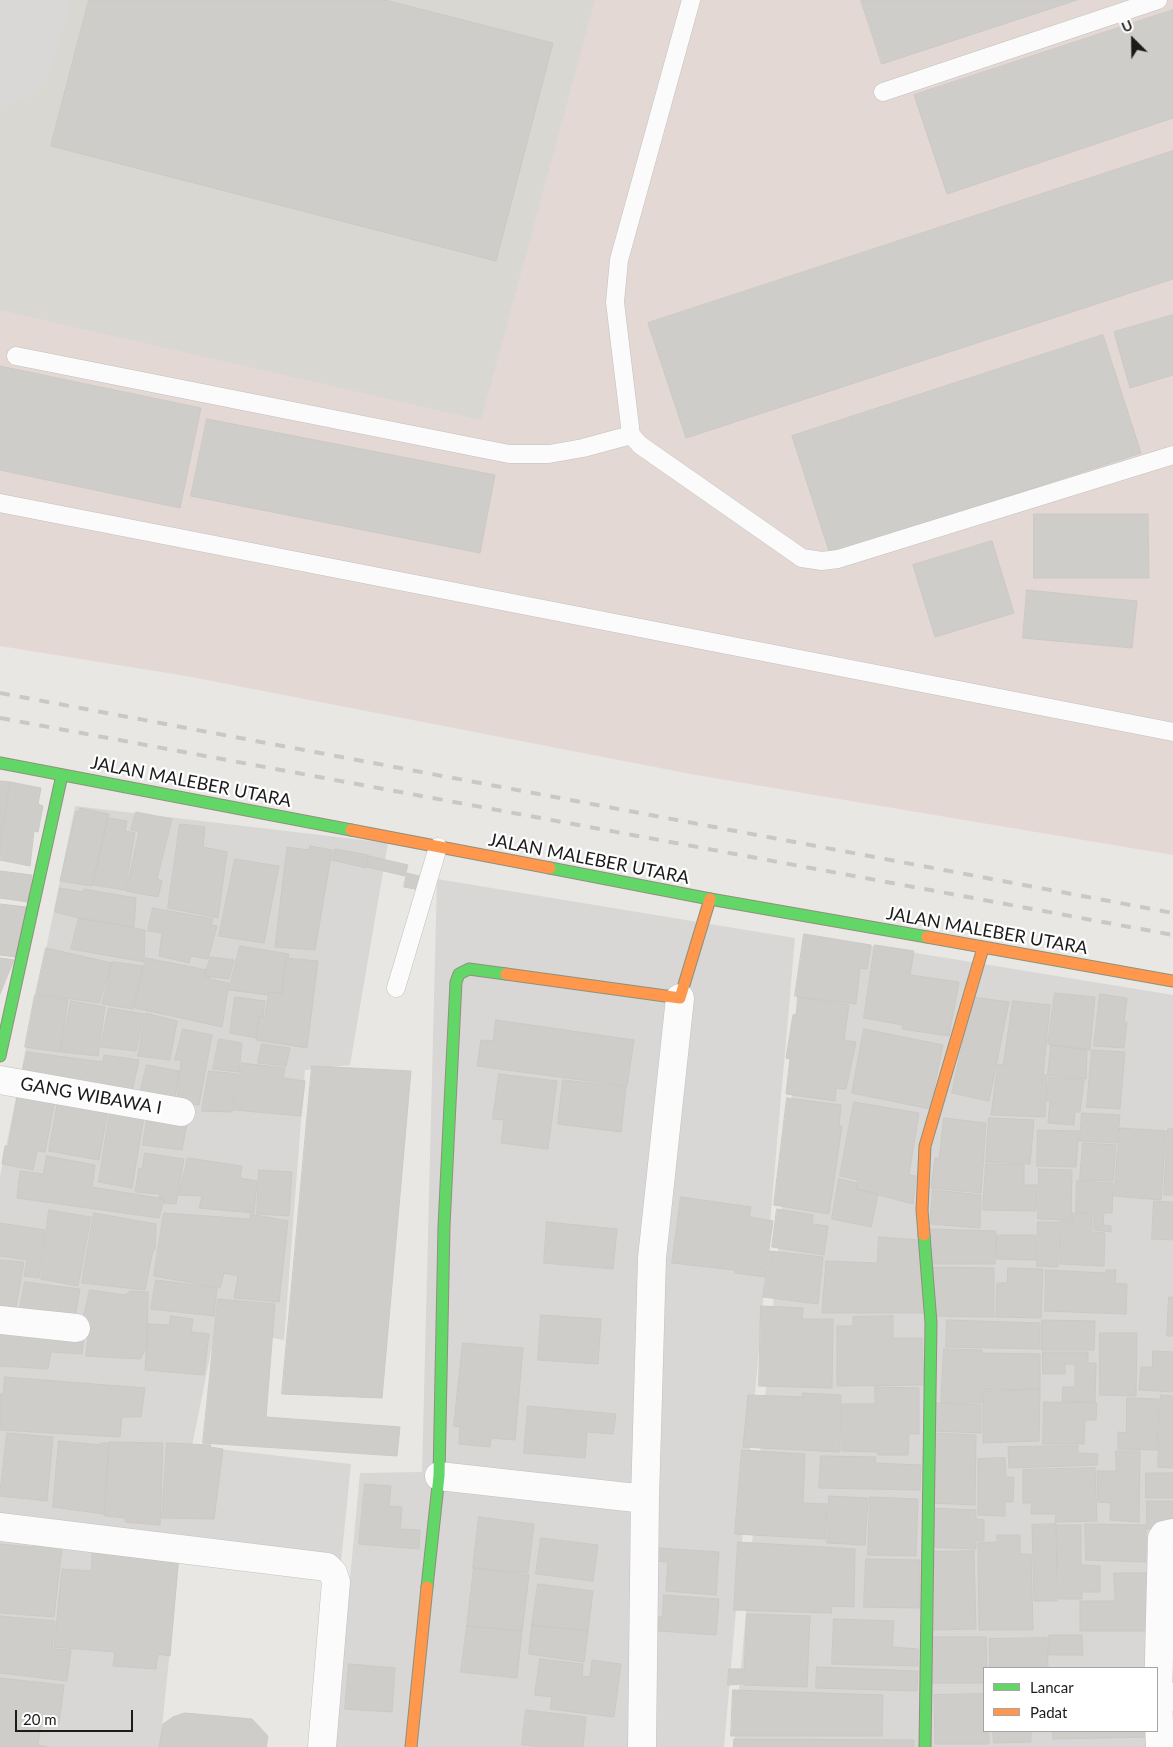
<!DOCTYPE html>
<style>
body{margin:0}
#map{position:relative;width:1173px;height:1747px;overflow:hidden;background:#e9e7e3;font-family:Lato,sans-serif}
canvas{display:block}
.legend{position:absolute;left:983px;top:1667px;width:175px;height:65px;box-sizing:border-box;background:#fff;border:1px solid #a4a4a4;margin:0;padding:6px 9px;list-style:none;font-size:15px;color:#1b1b1b}
.legend li{display:flex;align-items:center;gap:10px;height:25px}
.legend b{width:25px;border:1px solid #a4a4a4}
.north{position:absolute;left:1108px;top:15px;width:50px;height:50px;-webkit-text-stroke:4px #fff;paint-order:stroke;rotate:337deg;font-size:14px;font-weight:700;line-height:20px;text-align:center;color:#1b1b1b}
.north::after{content:'';display:block;margin:auto;width:18px;height:22px;background:#1b1b1b;clip-path:polygon(50% 0,100% 100%,50% 72%,0 100%)}
.scale{position:absolute;left:15px;top:1710px;width:118px;height:22px;box-sizing:border-box;border:2px solid #1b1b1b;border-top:0;padding-left:6px;font-size:15px;line-height:18px;white-space:nowrap;color:#1b1b1b;-webkit-text-stroke:4px #fff;paint-order:stroke}
</style>
<div id="map">
<canvas width="1173" height="1747"></canvas>
<ul class="legend">
<li><b style="height:6px;background:#63d668"></b>Lancar</li>
<li><b style="height:6px;background:#ff974d"></b>Padat</li>
</ul>
<div class="north">U</div>
<div class="scale">20 m</div>
</div>
<script>
const c = document.querySelector('canvas').getContext('2d');
c.lineJoin = 'round';
function fillPath(path, color) { c.fillStyle = color; c.fill(path, 'evenodd'); }
function strokePath(path, color, width, dash) { c.strokeStyle = color; c.lineWidth = width; c.lineCap = dash ? 'butt' : 'round'; c.setLineDash(dash || []); c.stroke(path); }
function label(font, color, halo, rows, align = 'center') {
  c.font = font + ' Lato,sans-serif'; c.lineWidth = 4.5; c.setLineDash([]); c.textBaseline = 'middle'; c.strokeStyle = halo; c.fillStyle = color; for (const [text, x, y, turn = 0] of rows) {
    c.save(); c.translate(x, y); c.rotate((+turn || 0) * Math.PI / 180); c.textAlign = isNaN(turn) ? turn : align; if (halo) c.strokeText(text, 0, 0); c.fillText(text, 0, 0); c.restore();
  }
}
fillPath(new Path2D(`
 M75 806 388 843 350 1065 305 1070 284 1340 216 1327 192 1446 351 1464 341 1562 179 1561 160 1747H0V1176Z
 M437 879 795 938 724 1747H334L360 1473 422 1472Z
 M806 935 1173 995V1747H734ZM984 1668H1157V1731H984Z`), '#d8d7d5');
fillPath(new Path2D(`
 M0 0H1173V855L696 775 186 676 0 646Z`), '#e3d8d3');
fillPath(new Path2D(`
 M0 0H595L481 420 0 310Z`), '#d9d7d2');
strokePath(new Path2D(`
 M0 52 17 0`), '#d9d8d6', 106);
const building = new Path2D(`
 M89 0H385L553 43 496 261 51 146Z
 M861 0H1077L882 64Z
 M1173 10V118L947 194 914 95Z
 M1173 151V279L686 438 648 323Z
 M1173 315V375L1130 388 1114 332Z
 M1103 335 1141 453 830 554 792 436Z
 M0 366 201 408 180 508 0 470Z
 M207 419 495 475 480 553 191 496Z
 M1034 514H1148L1149 578H1034Z
 M992 541 1014 613 935 637 913 565Z
 M1027 590 1137 601 1132 648 1023 638Z
 M0 781 10 782 0 852Z
 M10 782 41 788 38 804 43 806 38 832 34 831 30 866 0 860Z
 M80 808 109 814 92 886 60 881 76 811H80Z
 M136 812 172 819 157 879 162 881 158 897 126 891 139 832 131 830Z
 M108 818 127 821 125 831 135 833 125 890 93 885Z
 M180 824 205 827 203 847 227 852 218 918 168 908Z
 M310 846 332 850 315 950 275 947 287 847 309 850Z
 M335 849 368 855 366 868 332 860Z
 M369 856 408 865 405 876 367 867Z
 M235 859 279 866 264 943 219 936Z
 M0 871 32 875 28 902 0 898Z
 M407 873 423 877 420 890 404 887Z
 M60 888 83 892 84 889 136 898 134 927 79 918 55 912Z
 M0 904 26 907 16 957 0 955Z
 M153 908 213 919 211 925 217 926 208 959 191 956 189 963 159 956 162 933 148 931Z
 M79 918 145 930 144 962 71 949Z
 M804 934 871 945 867 969 860 968 856 1004 795 996Z
 M875 945 914 951 910 975 959 982 949 1036 902 1029 903 1025 864 1018Z
 M240 946 289 954 288 958H286L282 993 269 992 268 995 229 990Z
 M46 948 112 963 99 1003 36 994Z
 M211 957 234 960 229 979 204 976Z
 M0 958 14 960 0 994Z
 M146 958 207 970 204 976 210 977 209 979 229 983 222 1027 135 1008Z
 M286 958 318 961 307 1048 256 1040 259 1016H265L269 992 282 993Z
 M113 962 143 966 133 1009 102 1004Z
 M1055 993 1095 997 1090 1050 1048 1044Z
 M1100 994 1127 998 1124 1022H1127L1124 1048 1094 1046Z
 M35 995 68 1000 60 1052 25 1047Z
 M235 997 265 1001 263 1017 259 1016 256 1038 230 1033Z
 M798 997 849 1005 844 1040 856 1042 846 1089 836 1088 835 1101 786 1094 790 1059 786 1058 793 1015 796 1014Z
 M973 997 1009 1002 989 1101 952 1093Z
 M71 1001 105 1007 98 1056 61 1052Z
 M1013 1001 1050 1005 1043 1075H1047L1045 1117 991 1115 998 1064 1003 1065Z
 M109 1008 144 1014 136 1051 101 1047Z
 M146 1013 177 1021 170 1060 138 1056Z
 M496 1020 634 1040 627 1086 477 1066 481 1040 493 1041Z
 M183 1029 212 1035 199 1105 177 1103 181 1060H175Z
 M864 1029 943 1045 930 1109 852 1093Z
 M219 1039 242 1043 239 1072 213 1069Z
 M262 1044 290 1048 286 1066 258 1063Z
 M1051 1045 1087 1050 1086 1079 1048 1075Z
 M1092 1050 1125 1052 1120 1109 1087 1107Z
 M27 1052 103 1062 104 1055 139 1060 131 1096 21 1079Z
 M242 1063 285 1068 283 1078 305 1081 301 1116 234 1110Z
 M147 1065 179 1071 175 1100 139 1097Z
 M312 1066 411 1071 382 1398 282 1394Z
 M209 1071 238 1074 232 1112 202 1111Z
 M499 1074 557 1081 548 1149 501 1143 504 1120 493 1119Z
 M1049 1077 1084 1080 1080 1112H1075L1074 1125 1048 1123 1050 1101H1047Z
 M563 1080 626 1087 621 1132 558 1124Z
 M19 1088 56 1094 45 1152 37 1151 33 1170 2 1164 5 1146H8Z
 M59 1095 109 1104 99 1160 49 1151Z
 M787 1098 841 1105 839 1126H842L829 1214 774 1205Z
 M854 1102 919 1113 909 1175 916 1176 913 1204 856 1189 858 1180 840 1176Z
 M111 1105 145 1111 132 1188 99 1182Z
 M148 1113 188 1119 182 1150 143 1145Z
 M1082 1113 1120 1115 1117 1143 1080 1141Z
 M944 1118 986 1123 981 1193 931 1188 935 1158H939Z
 M989 1118 1034 1120 1030 1164 986 1162Z
 M1120 1128 1166 1131 1161 1200 1114 1196Z
 M1168 1129H1173V1195H1164Z
 M1038 1130 1079 1131 1076 1167 1037 1166Z
 M1083 1143 1116 1145 1113 1181 1080 1180Z
 M145 1153 184 1159 176 1204 164 1203 165 1198 159 1197V1194L135 1192 139 1168 142 1169Z
 M47 1156 95 1165 92 1187 164 1199 159 1218 17 1198 20 1171 43 1174Z
 M188 1158 242 1166 240 1178 257 1181 254 1213 199 1208 202 1196 179 1195Z
 M986 1164 1024 1165V1185H1037L1036 1211 983 1210Z
 M1039 1169 1072 1170 1071 1220 1038 1219Z
 M259 1170 292 1172 289 1216 257 1214Z
 M839 1179 857 1183 856 1189 878 1194 871 1227 832 1219Z
 M1077 1181 1113 1183 1112 1213H1104L1103 1225 1111 1226V1232L1094 1230V1213L1076 1212Z
 M933 1190 981 1195 980 1228 930 1224Z
 M681 1197 751 1207 749 1217 773 1221 765 1277 735 1273V1270L672 1263Z
 M1154 1201 1173 1202V1240L1152 1239Z
 M777 1209 813 1215 812 1224 828 1226 824 1255 772 1247Z
 M49 1210 91 1217 78 1286 41 1279Z
 M94 1213 156 1224 155 1250H153L145 1290 82 1283Z
 M164 1213 250 1219V1214L288 1221 279 1302 234 1298 238 1276 224 1273 220 1288 154 1276Z
 M1072 1213 1092 1214V1232L1105 1233 1104 1266 1060 1264 1059 1221H1072Z
 M547 1222 617 1229 613 1269 544 1263Z
 M1038 1222H1058V1267L1037 1266Z
 M0 1223 45 1230 39 1278 24 1276 27 1260 0 1256Z
 M930 1229 996 1231 995 1264H930Z
 M997 1235H1036V1260L997 1259Z
 M879 1237 918 1240 926 1313H822L826 1261 877 1263Z
 M770 1251 823 1257 818 1304 763 1297Z
 M0 1260 24 1262 15 1313 0 1311Z
 M933 1267 994 1268V1317L933 1316Z
 M1008 1268 1043 1269 1041 1318 996 1317 997 1283H1007Z
 M1046 1270 1105 1273 1106 1270H1116L1115 1283 1127 1284 1126 1314 1045 1311Z
 M156 1280 217 1288 214 1316 151 1309Z
 M25 1282 80 1289 74 1323 19 1313Z
 M90 1290 125 1295 130 1291 148 1292 147 1346 140 1359 86 1356 89 1329 81 1328Z
 M1169 1297H1173V1336H1167Z
 M218 1299 275 1304 266 1417 400 1427 397 1456 203 1443Z
 M761 1306 803 1308 802 1319H833L832 1388 759 1386Z
 M541 1315 601 1319 598 1364 538 1360Z
 M171 1316 193 1319 191 1332 209 1334 204 1375 145 1370 148 1324 169 1325Z
 M893 1316V1338H922L924 1385 837 1386V1326H853V1317Z
 M947 1320 1040 1323V1349L946 1347Z
 M1042 1320 1095 1321 1094 1350H1042Z
 M0 1323 84 1333 82 1354 51 1352 48 1369 0 1366Z
 M1100 1333H1137L1136 1396 1100 1395Z
 M463 1343 523 1348 515 1440 491 1438 490 1447 459 1444 460 1427 454 1426Z
 M944 1349 982 1350V1403H941Z
 M1153 1351 1173 1352V1392L1139 1390 1141 1367H1152Z
 M1043 1352H1088V1363H1096L1095 1402 1062 1401 1063 1387H1075V1364H1065V1374H1043Z
 M984 1353 1040 1354V1389L984 1390Z
 M5 1377 145 1388 141 1417H122L120 1437 0 1430V1394H3Z
 M875 1387 919 1388V1434H909L908 1455H878V1452L842 1451V1404H875Z
 M1040 1390 1039 1441 983 1443V1392Z
 M803 1393 841 1395 840 1452 743 1447 748 1395 803 1397Z
 M1161 1395 1173 1396V1468L1158 1467Z
 M1127 1398 1159 1399 1157 1450 1118 1449V1432L1126 1433Z
 M1044 1402 1097 1403 1096 1420H1085L1084 1444H1043Z
 M934 1403 981 1405V1433L932 1431Z
 M528 1406 616 1414 613 1434 587 1432 585 1458 524 1453Z
 M7 1433 53 1437 47 1501 0 1496Z
 M931 1433 976 1435 975 1505 930 1503Z
 M59 1441 101 1445V1443H109L104 1514 53 1507Z
 M110 1442 163 1443 160 1525 125 1522 126 1518 105 1516Z
 M167 1443 211 1445 210 1447 223 1449 214 1519 162 1518Z
 M1078 1446V1453L1098 1454 1097 1465 1009 1468 1008 1447Z
 M742 1450 805 1454 803 1503 827 1504 825 1539 735 1534Z
 M1116 1451H1140L1139 1522 1110 1520 1111 1503 1098 1502 1097 1471H1116Z
 M821 1456 876 1457 875 1463 921 1465 920 1490 819 1488Z
 M1005 1458 1006 1477H1014L1013 1502H1005V1516L978 1515V1459Z
 M1095 1468 1097 1521 1055 1522 1056 1514H1031L1032 1503H1023V1470Z
 M1146 1473H1173V1498H1146Z
 M365 1484 391 1486 389 1506 402 1507 400 1529 420 1530 419 1549 359 1544Z
 M829 1496 868 1498 865 1545 827 1543Z
 M870 1497 918 1499 916 1556 868 1555Z
 M1147 1501H1173V1528L1147 1529Z
 M930 1508 976 1510V1519L984 1520V1541H976V1549L929 1547Z
 M479 1517 534 1524 528 1573 473 1568Z
 M1056 1524 1057 1601H1034L1032 1525Z
 M1085 1524 1146 1525V1562L1086 1560Z
 M1057 1525H1081V1565L1100 1566V1592H1082V1599H1059Z
 M997 1535H1020V1554H1031L1033 1630H979L978 1543 997 1542Z
 M541 1538 598 1545 593 1581 536 1574Z
 M738 1542 855 1549 854 1607 831 1606 832 1613 734 1610Z
 M0 1544 32 1547 33 1544 62 1547 54 1617 0 1613Z
 M93 1547 179 1555 170 1656 158 1654 156 1669 113 1666 115 1652 54 1647 62 1569 91 1571Z
 M659 1548 719 1552 716 1595 666 1591 668 1562 657 1561Z
 M974 1551 976 1629 931 1630V1552Z
 M866 1559 920 1560V1608L864 1607Z
 M474 1568 529 1575 522 1631 467 1626Z
 M1114 1573H1148L1147 1631H1080V1601H1115Z
 M538 1584 593 1591 588 1631 532 1625Z
 M664 1595 719 1599 716 1635 646 1630 648 1616 662 1617Z
 M747 1614 810 1616 807 1687 744 1685Z
 M0 1616 55 1621 52 1649 71 1650 67 1681 0 1673Z
 M834 1619 894 1621 892 1647 918 1649V1666L832 1664Z
 M532 1625 588 1631 584 1662 529 1654Z
 M467 1626 522 1631 517 1678 461 1672Z
 M1049 1635H1082L1083 1655H1049Z
 M931 1637H986L987 1668H984V1683H931Z
 M1047 1638 1048 1668H990L989 1639Z
 M540 1659 583 1664 582 1676 590 1677 592 1660 621 1664 614 1717 550 1709 552 1697 535 1695Z
 M349 1664 395 1668 392 1712 345 1709Z
 M817 1667 918 1671 917 1691 816 1688Z
 M729 1669H743L742 1684 728 1685Z
 M0 1678 64 1685 59 1724 41 1722 38 1745 48 1747H0Z
 M733 1690 883 1695 882 1736H731Z
 M984 1694V1731H989V1744H935L934 1695Z
 M526 1710 586 1717 583 1747H544L522 1745Z
 M185 1713 252 1719 268 1736 266 1747H159L163 1724 173 1717Z
 M993 1731H1031V1742L994 1743Z
 M1053 1731H1153V1737L1053 1739Z
 M734 1739 914 1740V1747H734Z`);
fillPath(building, '#cfcdca');
strokePath(building, '#ccc9c5', 1);
const lane = new Path2D(`
 M691 0 619 260 615 302 631 435 640 445 802 558 822 561 838 559 1173 455
 M883 92 1158 0
 M16 356 509 454H549L583 448 631 435
 M0 503 1173 732
 M396 988 438 847`);
const street = new Path2D(`
 M0 1080 181 1112
 M0 1320 76 1328
 M439 1476 645 1499
 M0 1527 327 1567 333 1573 336 1582 322 1747
 M1158 1697 1162 1538 1164 1535 1173 1533
 M642 1747 645 1499 652 1258 680 998
 M1160 1747 1158 1697H1173`);
const fast = new Path2D(`
 M0 763 351 830
 M550 868 710 899 927 937
 M0 1056 62 775
 M924 1235 931 1323 925 1747
 M427 1587 439 1476 444 1226 456 982 459 974 469 969 506 974`);
const slow = new Path2D(`
 M351 830 550 868
 M927 937 1173 981
 M506 974 680 998 710 899
 M924 1235 922 1210 925 1146 983 948
 M411 1747 427 1587`);
strokePath(lane, '#c2c1bf', 19);
strokePath(street, '#c2c1bf', 29);
strokePath(fast, '#8f907d', 13);
strokePath(slow, '#8f907d', 13);
strokePath(lane, '#fcfbfb', 18);
strokePath(street, '#fcfbfb', 28);
strokePath(fast, '#63d668', 11);
strokePath(slow, '#ff974d', 11);
strokePath(new Path2D(`
 M0 693 1173 913
 M0 718 1173 935`), '#c9c8c8', 4, [10, 10]);
label('18px', '#1b1b1b', '#fff', [
 ["JALAN MALEBER UTARA",191,782,11],
 ["JALAN MALEBER UTARA",589,859,11],
 ["JALAN MALEBER UTARA",987,931,10],
 ["GANG WIBAWA I",91,1096,10]
]);
</script>
